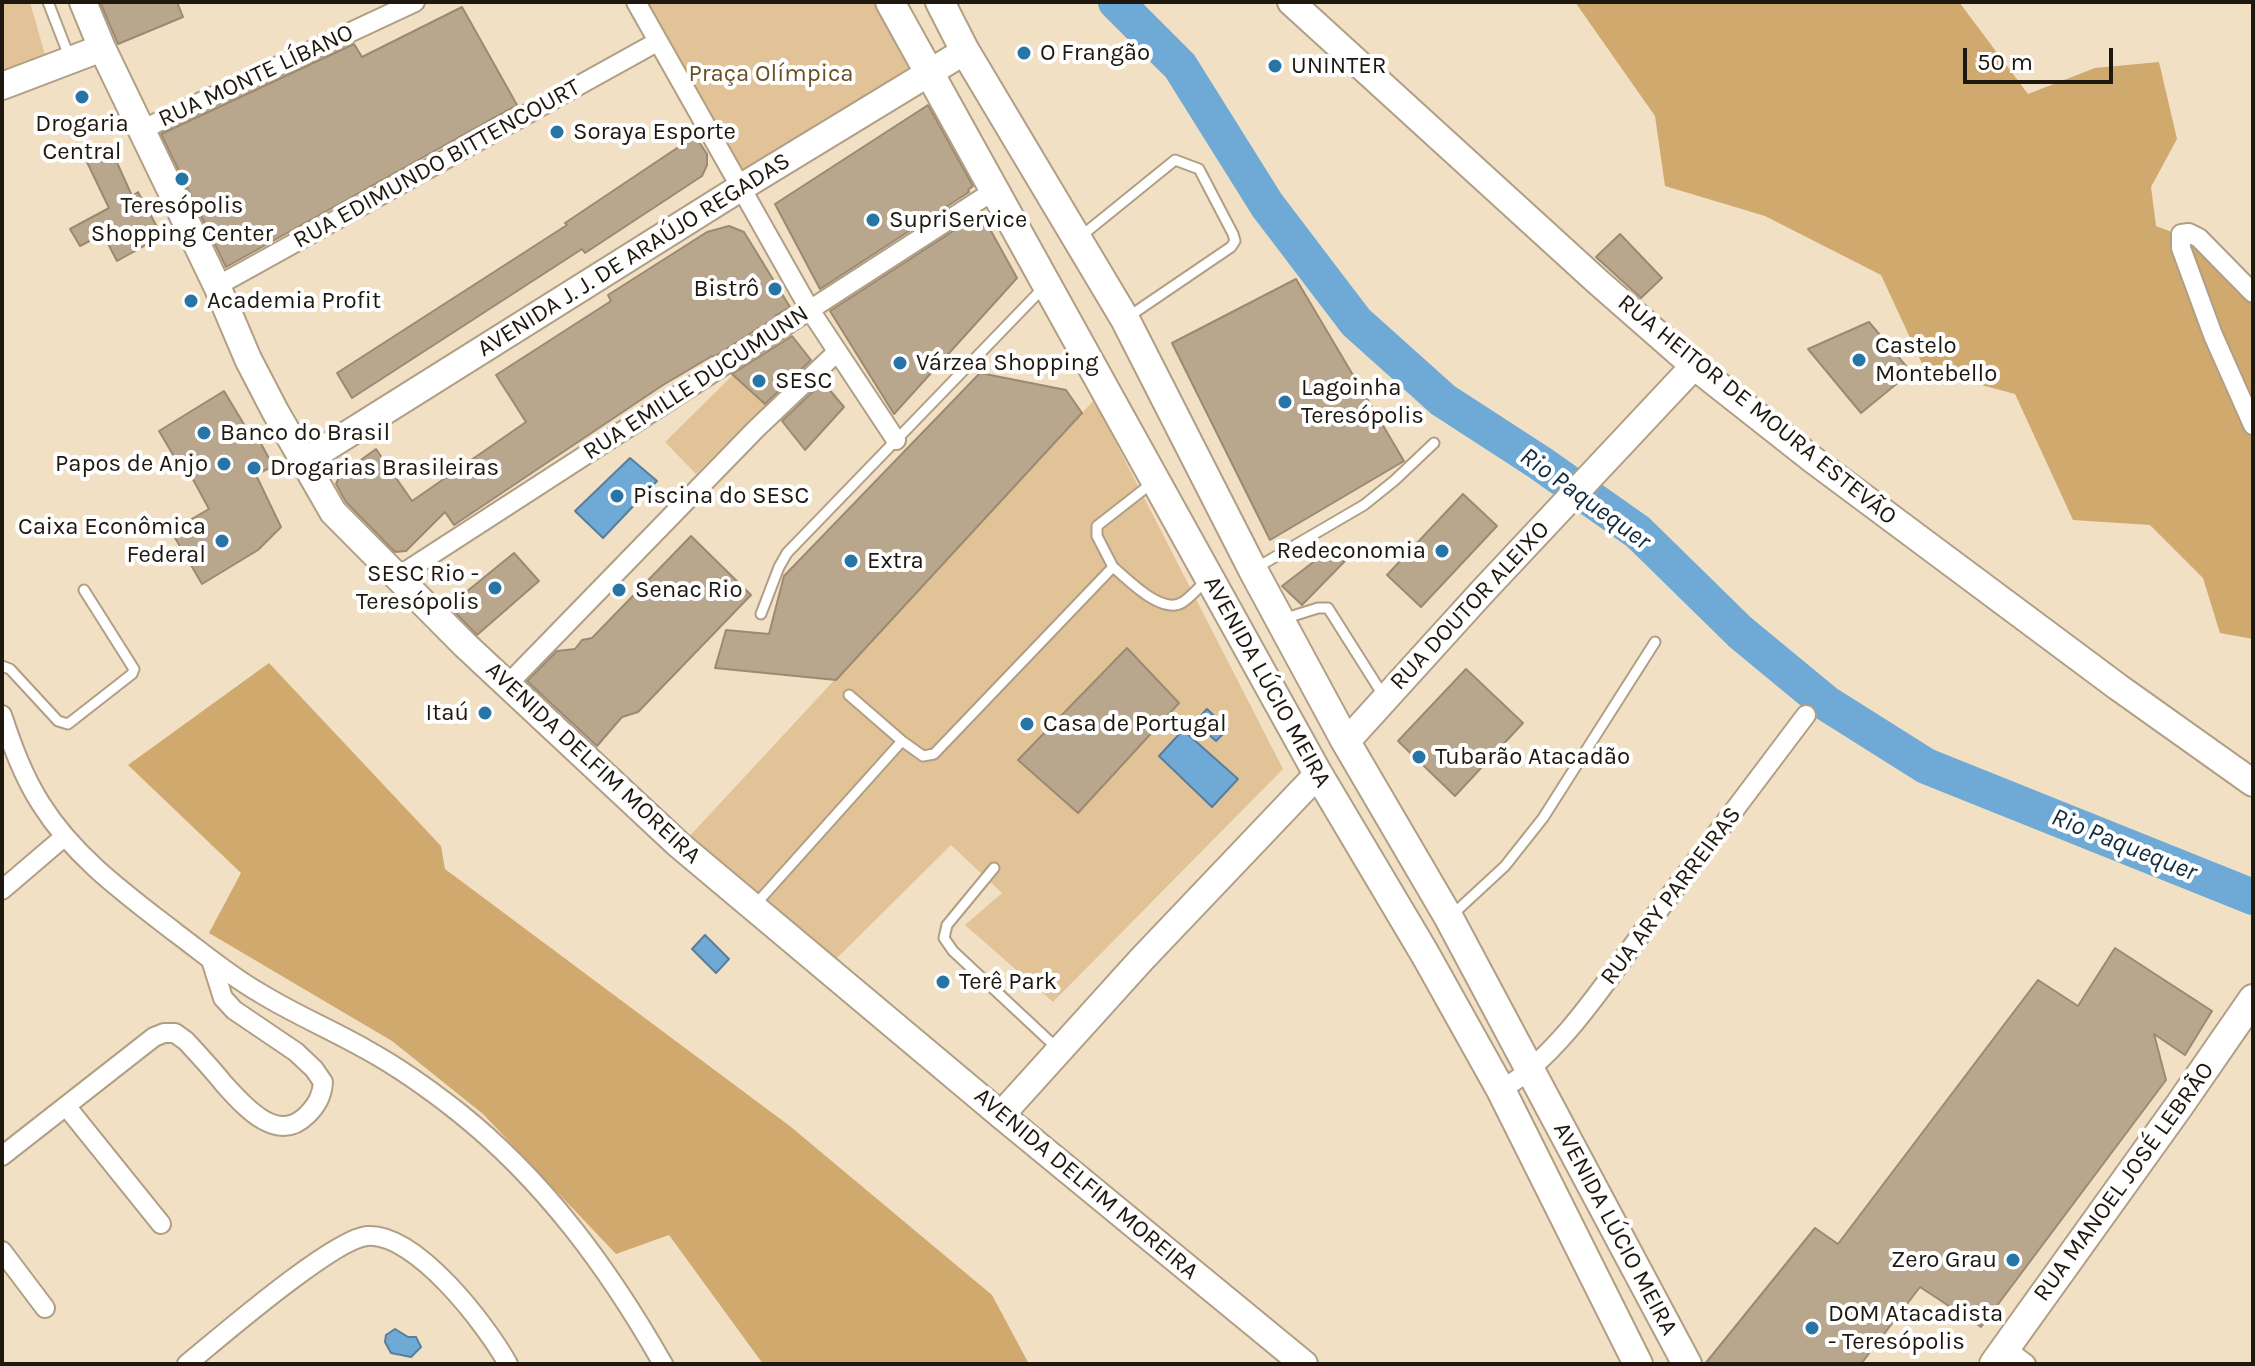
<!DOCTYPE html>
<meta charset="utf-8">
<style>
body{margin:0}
#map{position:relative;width:2255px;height:1366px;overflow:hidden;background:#f2e0c5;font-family:Karla,sans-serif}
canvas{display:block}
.frame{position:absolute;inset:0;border:4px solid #1e180e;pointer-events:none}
.scale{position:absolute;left:1963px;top:48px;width:150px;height:36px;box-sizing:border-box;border:4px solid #1e180e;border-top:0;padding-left:10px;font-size:24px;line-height:28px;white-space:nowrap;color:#1e180e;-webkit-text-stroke:6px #fff;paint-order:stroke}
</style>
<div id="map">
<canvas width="2255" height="1366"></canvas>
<div class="frame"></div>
<div class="scale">50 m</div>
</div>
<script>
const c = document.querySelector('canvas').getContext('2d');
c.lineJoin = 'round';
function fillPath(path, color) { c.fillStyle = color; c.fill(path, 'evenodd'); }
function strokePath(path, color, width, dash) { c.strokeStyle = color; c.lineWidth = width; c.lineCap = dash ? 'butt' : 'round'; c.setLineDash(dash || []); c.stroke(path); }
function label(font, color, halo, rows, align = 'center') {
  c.font = font + ' Karla,sans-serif'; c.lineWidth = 8; c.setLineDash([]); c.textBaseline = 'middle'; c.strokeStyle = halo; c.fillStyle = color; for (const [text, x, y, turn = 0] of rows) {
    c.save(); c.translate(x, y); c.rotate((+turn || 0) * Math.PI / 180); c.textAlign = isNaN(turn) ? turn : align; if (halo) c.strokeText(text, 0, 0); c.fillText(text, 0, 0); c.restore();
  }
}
fillPath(new Path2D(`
 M2 2H30L45 55 2 72Z
 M645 2H879L920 71 746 174 664 42Z
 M733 375 766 405 696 474 665 442Z
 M1094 400 1283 769 1053 1002 965 925 1002 893 951 845 832 963 686 840Z`), '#e1c397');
fillPath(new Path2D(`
 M1575 2H1959L2028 94 2095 68 2159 62 2177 139 2151 187 2156 226 2206 245 2253 295V400L2247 406 2253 425V639L2220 633 2203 578 2150 525 2073 520 2015 394 1925 370 1881 275 1765 216 1665 186 1655 116Z
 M269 663 441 846 445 869 791 1127 992 1295 1029 1364H763L669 1235 616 1254 483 1114 392 1041 209 933 241 873 128 765Z`), '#d0a96e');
const water = new Path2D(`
 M630 458 657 481 603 538 575 511Z
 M1207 709 1228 729 1216 741 1195 722Z
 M1183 730 1238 779 1212 807 1159 756Z
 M705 935 729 959 716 973 692 949Z
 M395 1329 408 1337H416L421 1347 411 1357 391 1353 385 1342 386 1335Z`);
fillPath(water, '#6faad6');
strokePath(water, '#577e9a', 2);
strokePath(new Path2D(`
 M1116 2 1180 66 1267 205 1356 322 1443 400 1540 463 1638 532 1740 632 1826 703 1926 766 2253 897`), '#6faad6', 36);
const building = new Path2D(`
 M100 2H177L183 17 118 44Z
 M462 7 517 105 226 267 161 134 354 44 362 57Z
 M928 105 973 186 968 190 969 192 820 289 775 204Z
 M695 136 707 154V165L702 176 585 253 582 249 352 398 337 373 567 225 565 223Z
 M110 147 132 196 138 192 162 236 117 261 103 234 80 246 70 229 109 208 85 158Z
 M981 213 1017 278 894 414 830 311Z
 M729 226 744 232 790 307 775 316 776 317 714 357 712 356 663 385 454 525 445 512 406 551 395 552 346 502 336 484 340 475 376 449 412 501 526 422 496 375 611 301 608 295 707 232Z
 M1620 234 1662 278 1641 298 1596 257Z
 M1296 279 1404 461 1270 540 1172 343Z
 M1869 322 1911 372 1861 413 1808 349Z
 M792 336 811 360 765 404 732 374Z
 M980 373 1066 390 1082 413 836 680 715 668 726 630 769 634 784 576Z
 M823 382 844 407 805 450 782 421Z
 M224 391 254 441 258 438 273 466 256 475 281 527 258 550 202 584 171 531 209 509 189 472 185 475 159 431Z
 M1463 494 1497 526 1421 607 1387 575Z
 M691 536 751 595 638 712 622 717 597 746 527 681 557 651 575 649 582 640 592 638Z
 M1333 547 1345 561 1302 605 1282 586Z
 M514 553 539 581 477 635 449 606Z
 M1127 648 1179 703 1078 813 1018 760Z
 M1466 669 1523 723 1455 796 1398 741Z
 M2115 948 2212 1011 2185 1055 2154 1034 2166 1080 1981 1327 1920 1287 1861 1364H1705L1815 1228 1838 1244 2038 980 2078 1006Z`);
fillPath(building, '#b8a68d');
strokePath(building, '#9b8a71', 2);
const lane = new Path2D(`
 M48 2 69 56
 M1080 237 1175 160 1199 169 1233 234 1235 241 1231 247 1128 317
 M1113 567 1097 536V526L1152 483
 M1256 568 1364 505 1395 480 1434 443
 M761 614 779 567 787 553 1045 286
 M1283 619 1318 608H1328L1383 695
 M2 666 10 669 58 721 68 724 132 674 134 669 132 666 84 590
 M849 695 902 741 923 756 934 754 1113 567C1129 580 1162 616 1183 602 1191 597 1199 587 1206 581
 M994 868 947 925 944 938 953 951 1058 1049
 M755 905 902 741
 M1451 916 1505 866 1543 818 1655 642`);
const street = new Path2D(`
 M636 2 810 310 896 440
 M141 130 415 2
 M217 286 657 42
 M2253 293 2199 238 2189 233 2181 234V248L2213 335 2253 425
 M397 577 995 190
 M508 684 756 429 836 353
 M2 715C12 745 23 776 41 804 74 857 127 895 176 933 203 953 230 976 260 993 294 1014 332 1030 367 1050 398 1067 429 1089 457 1111 544 1180 609 1269 663 1364
 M2 890 64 837
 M1501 1090C1559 1056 1607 980 1647 926 1700 856 1753 786 1806 715
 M66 1106 161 1224
 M2 1156 154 1037 164 1033H175L186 1041C199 1055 212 1069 224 1084 244 1106 277 1145 307 1115 317 1105 322 1096 323 1082L314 1069 296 1052 234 1010 223 998 211 960
 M2 1251 45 1308
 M2005 1348 2026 1364
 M187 1364C219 1338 333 1239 367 1236 416 1232 487 1326 508 1364`);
const secondary = new Path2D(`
 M83 2 102 48 217 286 248 359 275 411 333 512 465 645 678 844 1001 1115 1304 1364
 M1291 2 1598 282 1694 366 1812 459 2118 687 2253 783
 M2 86 102 48
 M305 461 740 188 965 51
 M1346 742 1483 591 1694 366
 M1001 1115 1142 959 1318 774`);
const primary = new Path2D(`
 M890 2 1318 774 1425 954 1501 1090 1638 1364
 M940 2 965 51 1125 319 1253 570 1346 742 1449 918 1687 1364
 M1994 1364 2179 1106 2253 999`);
strokePath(lane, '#b09f85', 13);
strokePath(street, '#b09f85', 22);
strokePath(secondary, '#b09f85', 30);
strokePath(primary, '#b09f85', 32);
strokePath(lane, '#fff', 9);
strokePath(street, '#fff', 18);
strokePath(secondary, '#fff', 26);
strokePath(primary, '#fff', 28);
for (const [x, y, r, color] of [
 [1024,53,8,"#2774a7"],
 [1275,66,8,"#2774a7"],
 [82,97,8,"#2774a7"],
 [557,132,8,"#2774a7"],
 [182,179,8,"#2774a7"],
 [873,220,8,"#2774a7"],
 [775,289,8,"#2774a7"],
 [191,301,8,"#2774a7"],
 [1859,360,8,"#2774a7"],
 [900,363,8,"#2774a7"],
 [759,381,8,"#2774a7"],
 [1285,402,8,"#2774a7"],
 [204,433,8,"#2774a7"],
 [224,464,8,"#2774a7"],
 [254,468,8,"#2774a7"],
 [617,496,8,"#2774a7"],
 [222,541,8,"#2774a7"],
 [1442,551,8,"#2774a7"],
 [851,561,8,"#2774a7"],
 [495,588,8,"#2774a7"],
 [619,590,8,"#2774a7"],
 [485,713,8,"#2774a7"],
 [1027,724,8,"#2774a7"],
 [1419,757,8,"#2774a7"],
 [943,982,8,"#2774a7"],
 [2013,1260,8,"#2774a7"],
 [1812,1328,8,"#2774a7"]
]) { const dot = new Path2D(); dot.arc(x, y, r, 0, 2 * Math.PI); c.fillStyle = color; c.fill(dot); strokePath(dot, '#fff', 3); }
label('24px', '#1e180e', '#fff', [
 ["O Frangão",1040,53],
 ["UNINTER",1291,66],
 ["Drogaria",82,124,"center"],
 ["Central",82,152,"center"],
 ["Soraya Esporte",573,132],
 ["Teresópolis",182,206,"center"],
 ["Shopping Center",182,234,"center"],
 ["SupriService",889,220],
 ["Bistrô",759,289,"right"],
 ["Academia Profit",207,301],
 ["Castelo",1875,346],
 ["Montebello",1875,374],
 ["Várzea Shopping",916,363],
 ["SESC",775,381],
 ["Lagoinha",1301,388],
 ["Teresópolis",1301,416],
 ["Banco do Brasil",220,433],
 ["Papos de Anjo",208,464,"right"],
 ["Drogarias Brasileiras",270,468],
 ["Piscina do SESC",633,496],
 ["Caixa Econômica",206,527,"right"],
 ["Federal",206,555,"right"],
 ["Redeconomia",1426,551,"right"],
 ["Extra",867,561],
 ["SESC Rio -",479,574,"right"],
 ["Teresópolis",479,602,"right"],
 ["Senac Rio",635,590],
 ["Itaú",469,713,"right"],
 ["Casa de Portugal",1043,724],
 ["Tubarão Atacadão",1435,757],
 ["Terê Park",959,982],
 ["Zero Grau",1997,1260,"right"],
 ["DOM Atacadista",1828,1314],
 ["- Teresópolis",1828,1342]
], 'left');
label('24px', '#6b5023', '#fff', [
 ["Praça Olímpica",771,74]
]);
label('24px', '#1e180e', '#fff', [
 ["RUA MONTE LÍBANO",256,76,-25],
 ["RUA EDIMUNDO BITTENCOURT",437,164,-29],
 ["AVENIDA J. J. DE ARAÚJO REGADAS",634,255,-32],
 ["RUA EMILLE DUCUMUNN",696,383,-33],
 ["RUA HEITOR DE MOURA ESTEVÃO",1757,410,39],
 ["RUA DOUTOR ALEIXO",1470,606,-47],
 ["AVENIDA LÚCIO MEIRA",1267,682,61],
 ["AVENIDA DELFIM MOREIRA",593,763,43],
 ["RUA ARY PARREIRAS",1671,896,-53],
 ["RUA MANOEL JOSÉ LEBRÃO",2124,1182,-54],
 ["AVENIDA DELFIM MOREIRA",1086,1184,40],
 ["AVENIDA LÚCIO MEIRA",1615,1229,62]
]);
label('italic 26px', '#112c3f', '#fff', [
 ["Rio Paquequer",1585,499,36],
 ["Rio Paquequer",2124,845,22]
]);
</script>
